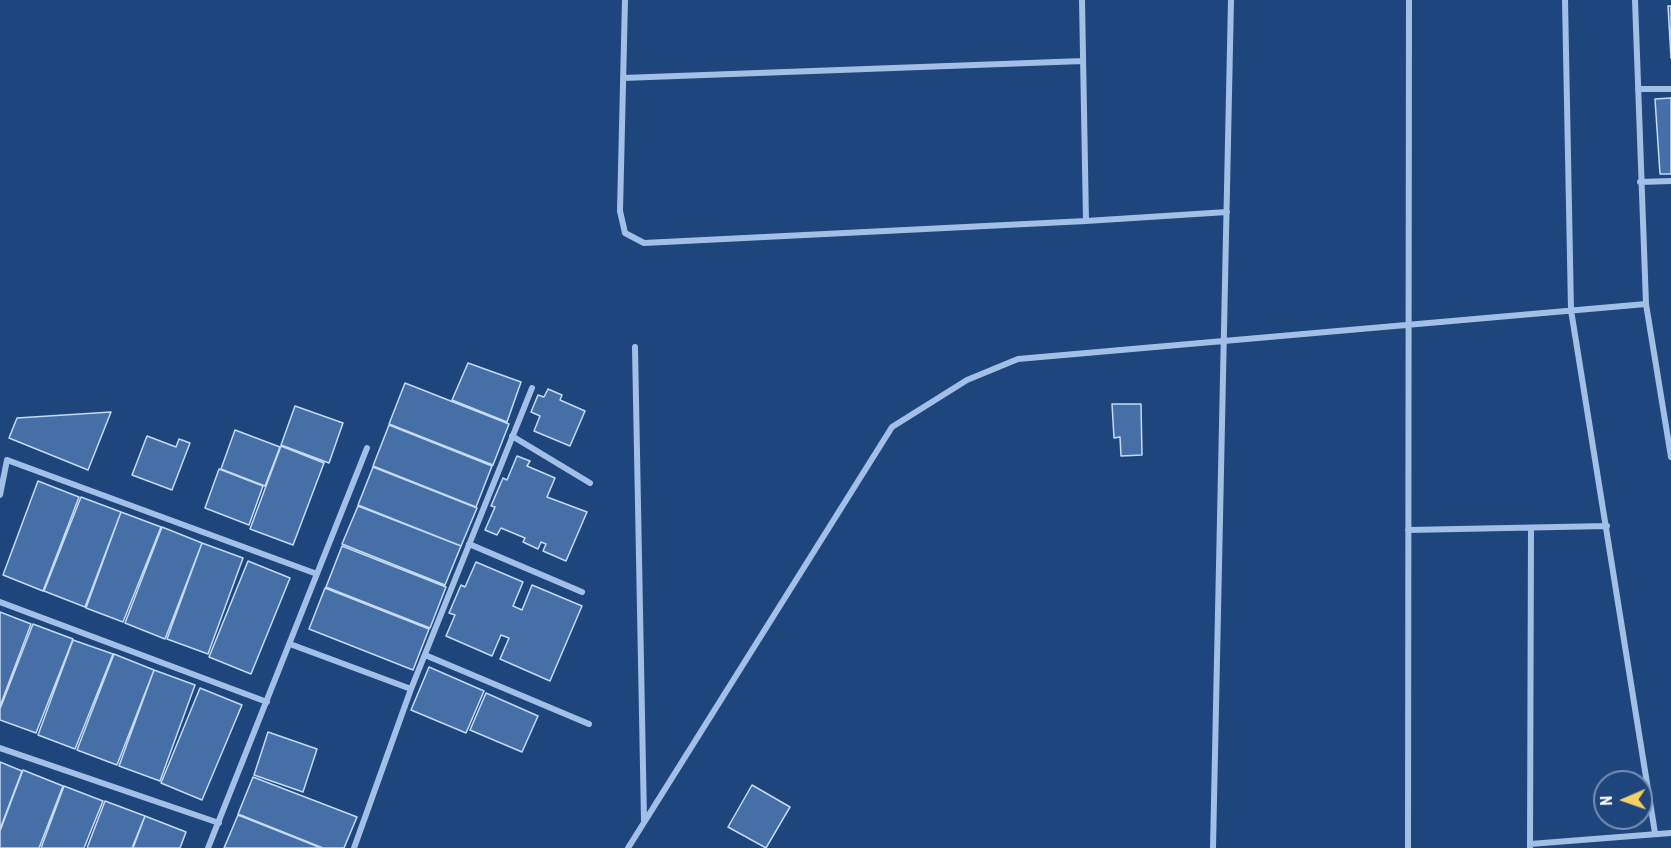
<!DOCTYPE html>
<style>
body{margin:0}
#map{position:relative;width:1671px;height:848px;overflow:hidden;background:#1f457d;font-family:"Roboto Condensed",sans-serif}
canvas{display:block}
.north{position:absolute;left:1593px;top:770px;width:60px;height:60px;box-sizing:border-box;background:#1f457d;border:2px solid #798fb1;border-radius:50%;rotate:268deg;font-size:16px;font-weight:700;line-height:24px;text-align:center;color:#fff}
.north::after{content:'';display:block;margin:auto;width:21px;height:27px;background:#f5d062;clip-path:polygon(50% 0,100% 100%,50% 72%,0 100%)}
</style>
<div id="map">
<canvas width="1671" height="848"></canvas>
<div class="north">N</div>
</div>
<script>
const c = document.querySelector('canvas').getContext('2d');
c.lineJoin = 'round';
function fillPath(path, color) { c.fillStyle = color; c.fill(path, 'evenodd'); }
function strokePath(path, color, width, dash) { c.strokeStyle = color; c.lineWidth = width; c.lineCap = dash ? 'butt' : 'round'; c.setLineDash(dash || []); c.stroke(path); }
const building = new Path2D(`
 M1668 6H1671V58Z
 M1671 98V174H1660L1655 99Z
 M468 363 521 382 507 422 452 400Z
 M405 383 509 424 493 465 389 424Z
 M548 389 562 395 560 400 585 411 570 446 534 431 540 416 531 412 538 395 544 397Z
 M1112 404H1141L1142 455 1121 456 1120 437 1114 438Z
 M295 406 343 423 329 463 281 445Z
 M111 412 88 470 9 438 17 418Z
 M389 425 492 466 476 507 373 466Z
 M235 430 280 447 265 486 221 469Z
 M147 436 176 447 179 439 190 443 172 490 132 475Z
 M281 446 324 463 293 545 250 529Z
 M517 456 530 461 527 466 555 478 547 497 587 512 566 561 543 551 546 544 541 542 538 549 523 542 525 538 501 528 497 535 485 530 495 507 491 506 503 478 507 480Z
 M373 467 477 508 461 546 358 505Z
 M219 469 263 486 249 525 205 508Z
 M38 481 79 497 43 591 3 575Z
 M81 497 121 512 85 607 44 591Z
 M358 506 461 546 445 585 342 544Z
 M121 512 161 527 123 622 86 608Z
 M162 527 202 543 165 639 125 623Z
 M202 543 243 558 208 654 167 639Z
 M342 546 446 587 430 628 326 587Z
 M248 561 290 578 251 674 209 657Z
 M476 562 523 582 513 606 522 610 532 585 582 606 550 681 500 659 509 638 501 635 492 656 446 636 455 615 449 613 461 585 465 587Z
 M325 588 429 629 413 670 309 629Z
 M0 612 31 624 0 706Z
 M33 624 73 639 36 733 0 720V709Z
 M73 640 113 654 75 749 38 735Z
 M114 654 154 670 117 765 77 750Z
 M429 667 484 691 466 733 411 710Z
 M154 670 195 685 160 781 119 766Z
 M200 688 242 705 202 800 161 783Z
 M486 693 538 716 522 752 470 730Z
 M268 732 317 749 303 792 254 775Z
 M0 762 22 771 0 829Z
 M23 770 63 786 39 848H0V831Z
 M253 777 357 817 344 848H323L238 814Z
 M752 785 790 807 766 848 728 827Z
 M64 786 103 801 84 848H41Z
 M105 801 145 816 132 848H87Z
 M238 815 321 848H224Z
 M145 816 186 832 180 848H133Z`);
fillPath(building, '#476fa7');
strokePath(building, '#c5daf6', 1.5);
strokePath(new Path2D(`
 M625 0 620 211 625 233 644 243 1086 221
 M1082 0 1086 221 1227 212
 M1565 0 1571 310 1655 833
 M1635 0 1646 304 1671 457
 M623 78 1083 61
 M1638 89H1671
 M1640 182 1671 181
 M635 347 644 820
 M512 436 590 483
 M0 495 7 460 317 574
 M1408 530 1607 526
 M469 544 582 592
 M0 602 267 702
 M290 644 411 689 354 848
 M425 655 589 724
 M411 689 532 388
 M0 748 219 823
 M1530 844 1671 833
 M208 848 367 448
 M628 848 892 427 967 380 1018 359 1646 304
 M1213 848 1231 0
 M1408 848 1409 0
 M1530 848 1531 528`), '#a2bfe7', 6);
</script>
